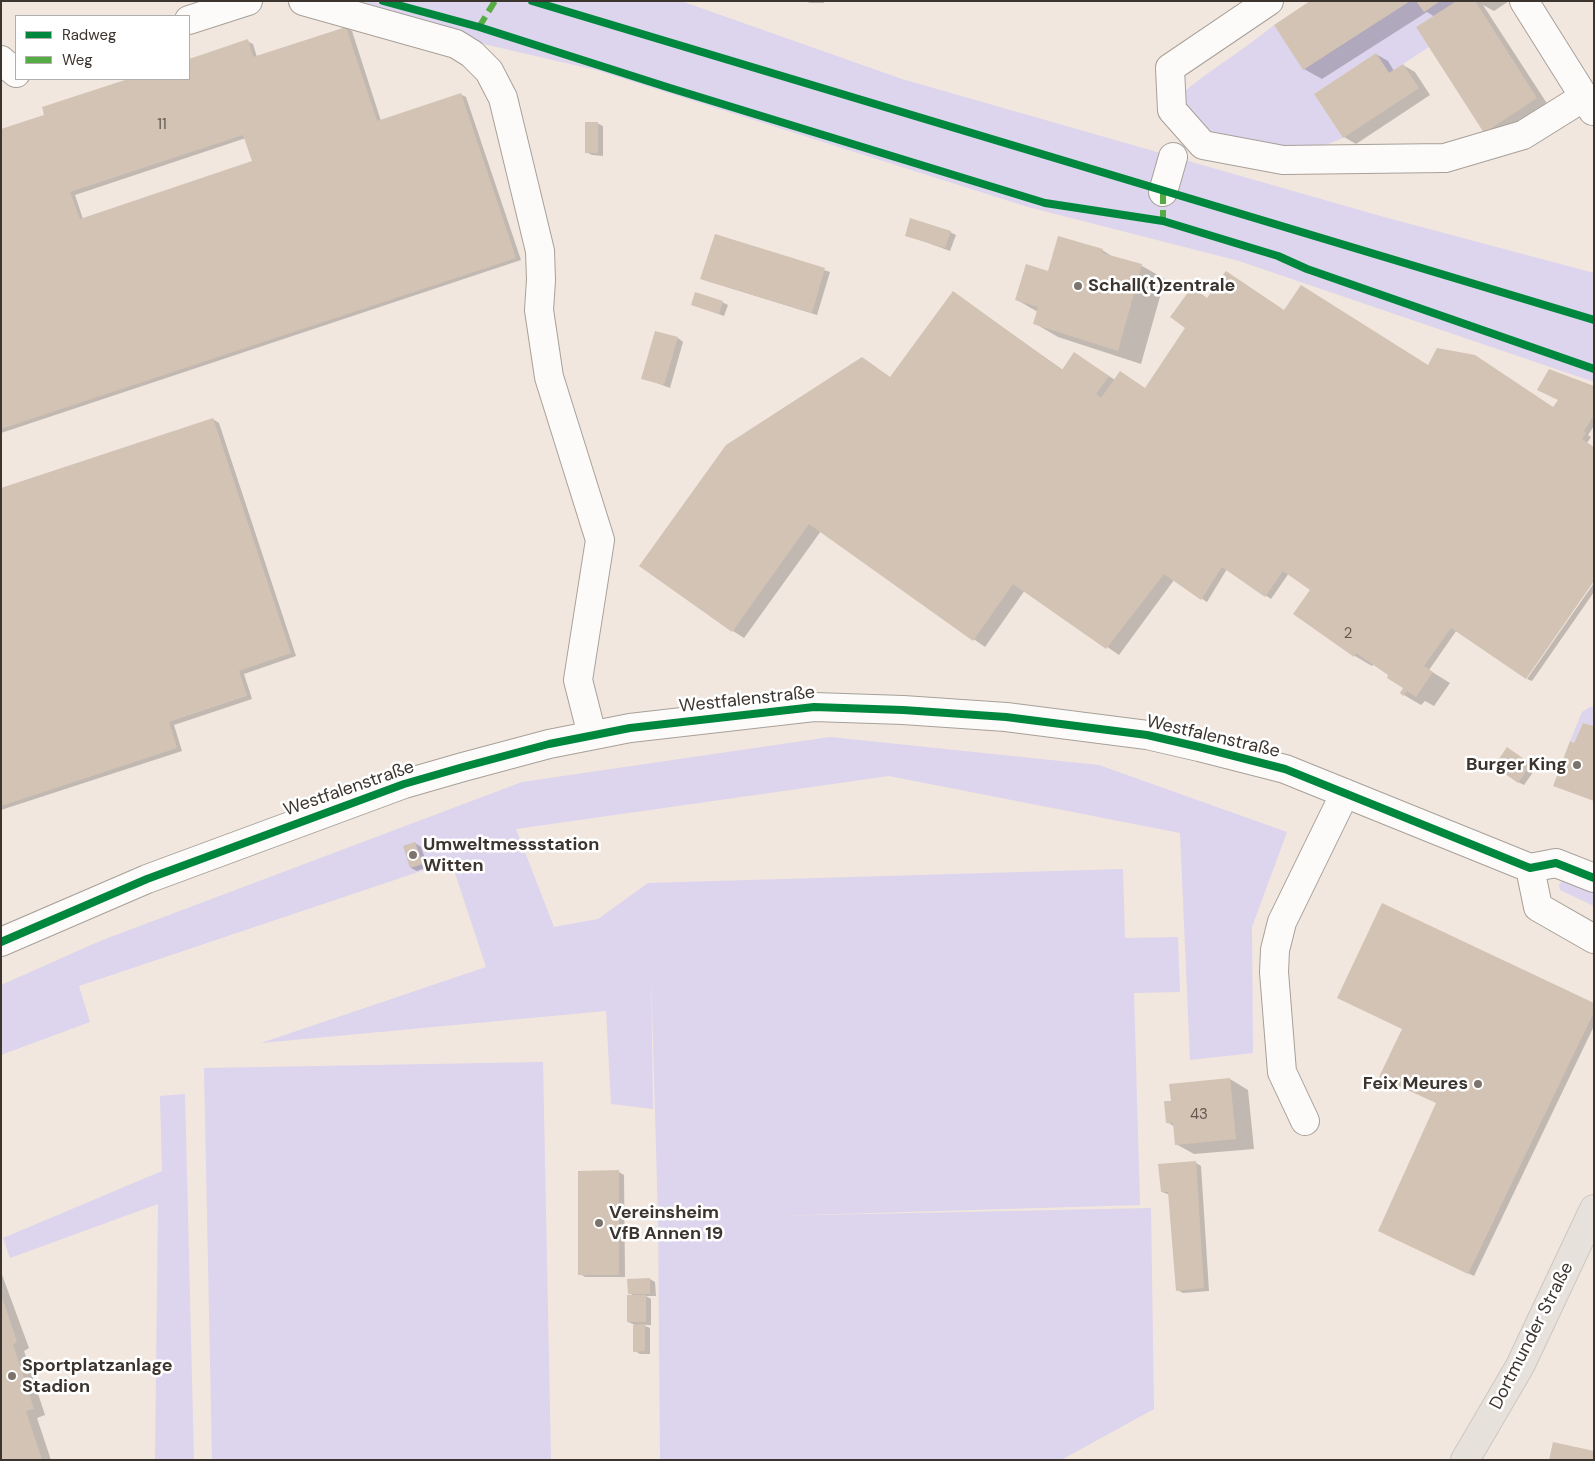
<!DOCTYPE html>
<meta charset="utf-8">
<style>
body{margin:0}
#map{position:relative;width:1595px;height:1461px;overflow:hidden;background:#f1e7de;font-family:"DM Sans",sans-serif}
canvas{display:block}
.frame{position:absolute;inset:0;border:2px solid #3c352f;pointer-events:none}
.legend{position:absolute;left:15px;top:15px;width:175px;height:65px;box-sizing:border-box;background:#fff;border:1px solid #b1aeac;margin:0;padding:6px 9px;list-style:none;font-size:15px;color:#3c352f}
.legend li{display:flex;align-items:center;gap:10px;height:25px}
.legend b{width:25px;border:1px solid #b1aeac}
</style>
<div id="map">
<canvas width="1595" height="1461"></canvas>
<div class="frame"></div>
<ul class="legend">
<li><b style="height:6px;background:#00873e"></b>Radweg</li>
<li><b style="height:6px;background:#55ac45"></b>Weg</li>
</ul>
</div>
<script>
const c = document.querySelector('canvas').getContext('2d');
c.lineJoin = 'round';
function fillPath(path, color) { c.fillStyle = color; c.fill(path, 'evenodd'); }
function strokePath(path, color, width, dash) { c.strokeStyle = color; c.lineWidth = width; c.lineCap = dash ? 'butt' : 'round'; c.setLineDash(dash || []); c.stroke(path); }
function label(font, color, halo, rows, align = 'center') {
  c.font = font + ' "DM Sans",sans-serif'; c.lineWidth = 5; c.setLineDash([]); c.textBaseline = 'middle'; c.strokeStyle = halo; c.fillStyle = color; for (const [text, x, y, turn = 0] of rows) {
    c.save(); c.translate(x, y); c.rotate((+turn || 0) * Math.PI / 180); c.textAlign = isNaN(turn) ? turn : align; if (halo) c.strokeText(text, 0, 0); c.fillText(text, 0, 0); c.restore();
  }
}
fillPath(new Path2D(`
 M330 1H681L902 79 1384 217 1594 273V382L1239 261 1028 207 596 70 475 42Z
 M1410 1H1416L1424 12 1440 1H1457L1416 27 1429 47 1389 73 1376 53 1314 94 1343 138 1313 150 1239 143 1203 130 1191 122 1181 94C1211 69 1244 50 1274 25L1303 69Z
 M1590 707H1594V726L1583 723 1574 743 1570 741 1582 712Z
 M830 737 1099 765 1287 832 1252 927 1253 1053 1190 1060 1180 833 889 776 516 829 554 927 598 919 648 883 1123 869 1125 938 1178 937 1180 992 1134 993 1140 1205 772 1216 1151 1208 1154 1409 1061 1460H660L658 1219 651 971 653 1109 611 1104 606 1011 261 1043 486 967 451 861 79 986 90 1022 1 1055V985L100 941 522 782Z
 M1562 881 1594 891V906L1560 890 1559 885Z
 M543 1062 551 1460H212L204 1068Z
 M185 1094 194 1460H155L158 1204 10 1258 3 1238 162 1171 160 1096Z`), '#ddd4ed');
fillPath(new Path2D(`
 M804 1H824V3H810Z
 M1312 1H1509L1494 11 1483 5 1548 105 1496 139 1485 132 1435 17 1427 12 1322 79 1304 69Z
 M346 28 352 31 381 121 460 94 466 97 521 260 1 433V130L46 115 44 108 132 79H189V60L247 41 253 44 257 57ZM246 138 254 162 83 219 75 195Z
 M1376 54 1388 61 1394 71 1403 65 1415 72 1430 95 1356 144 1344 137Z
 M597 123 603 126V156L592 155 586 152Z
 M950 232 956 235 950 251 906 235Z
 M715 235 830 272 817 315 707 281Z
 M1102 250 1115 258 1142 266 1165 279 1141 364 1058 337 1034 323 1038 312 1017 300 1049 272Z
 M954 293 1063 370 1074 353 1115 380 1145 390 1208 299 1284 311 1429 366 1554 409 1594 389V426L1588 435 1591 437 1587 443 1429 670 1450 683 1434 706 1425 701 1421 705 1404 695 1401 693 1405 688 1390 675 1374 664 1372 666 1355 656 1323 599 1289 573 1271 599 1227 569 1207 602 1174 580 1119 655 1025 590 985 647 821 531 744 638 733 631 874 366 891 378Z
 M722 302 728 305 724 316 698 307Z
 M678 338 683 342 670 388 643 378Z
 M213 419 219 423 296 656 244 674 252 699 174 725 182 751 1 810V490Z
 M1594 583V592L1532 681 1527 679Z
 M1513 752 1536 768 1524 785 1518 782Z
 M415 843 421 847 428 867 417 871 411 868 404 847Z
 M1594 1005V1026L1474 1276 1385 1234 1437 1103 1403 1029Z
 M1230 1079 1248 1090 1254 1149 1194 1154 1176 1144 1175 1127 1167 1122 1172 1102Z
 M1196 1163 1201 1166 1209 1291 1183 1293 1177 1290 1170 1195 1162 1192Z
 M619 1172 624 1175 625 1277H585L580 1274Z
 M1 1272 29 1348 24 1351 45 1415 37 1418 51 1460H1Z
 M650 1279 655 1282 656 1296H646L651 1299V1325H643L650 1328V1354H640L635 1351V1325L628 1322 634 1296 629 1293Z`), '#0003');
fillPath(new Path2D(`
 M1310 1H1410L1303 70 1274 25Z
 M1416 1H1440L1424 12Z
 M1457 1H1475L1537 98 1484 133 1416 27Z
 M346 27 377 121 461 93 516 258 1 429V129L44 115 42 107 128 79H189V59L248 39 253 57ZM243 135 252 161 80 219 70 192Z
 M1376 53 1389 73 1403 64 1419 88 1343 138 1314 94Z
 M585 122H598V153H585Z
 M910 218 951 231 945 248 905 236Z
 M715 234 825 268 812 313 700 279Z
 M1058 236 1103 249 1102 253 1142 264 1118 351 1033 324 1038 307 1015 300 1026 264 1048 271Z
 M1226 271 1284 310 1301 285 1428 365 1437 348 1475 355 1553 407 1558 400 1537 390 1549 369 1594 386V415L1584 431 1586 433 1582 439 1594 447V581L1526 679 1451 628 1424 666 1433 672 1416 697 1407 691 1403 696 1400 693 1403 688 1387 678 1388 675 1356 653 1354 657 1293 614 1310 590 1283 571 1265 597 1222 567 1201 600 1164 574 1106 649 1013 584 973 641 809 524 732 632 639 566 726 445 862 357 890 377 953 291 1062 370 1074 352 1109 376 1096 394 1101 398 1120 371 1145 388 1185 328 1170 317 1192 287 1207 298Z
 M695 292 723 301 719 314 691 305Z
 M655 331 678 337 664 385 641 379Z
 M213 418 291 653 239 671 247 696 169 722 177 748 1 806V488Z
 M1583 723 1594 726V801L1553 786 1570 741 1574 743Z
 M1507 747 1531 764 1518 783 1494 766Z
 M415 842 423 864 410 868 403 846Z
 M1382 903 1594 1003V1012L1468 1274 1378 1231 1436 1103 1379 1077 1402 1029 1337 998Z
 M1230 1078 1236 1139 1175 1145 1173 1123H1166L1164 1101H1171L1169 1084Z
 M1196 1161 1204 1288 1176 1291 1168 1192H1161L1158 1164Z
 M619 1170V1275H578V1171Z
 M650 1278V1294H628L627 1279Z
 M1 1294 17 1342 13 1344 34 1409 26 1411 42 1460H1Z
 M627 1295H646V1322H627Z
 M645 1324V1351L633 1352V1325Z
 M1553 1442 1594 1451V1460H1549Z`), '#d3c3b4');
const minor = new Path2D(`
 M303 1 456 44 472 54 489 71 503 98 540 251 541 280 539 310 549 377 600 540 578 680 592 735
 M1269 1 1170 68 1172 110 1203 145 1283 160 1445 158 1523 135 1584 97
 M1524 1 1593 111
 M189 20 248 1
 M1 60 16 73
 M1163 192 1173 157
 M1530 868 1538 907 1594 939
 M1 942 147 879 404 784 463 767 549 744 630 728 814 707 903 710 1006 717 1147 735 1199 747 1285 769 1530 868 1556 863 1594 878
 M1305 1121 1282 1072 1274 972 1275 950 1282 922 1345 793`);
const major = new Path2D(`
 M1465 1460 1520 1366 1594 1209`);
strokePath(minor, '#a7a099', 30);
strokePath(major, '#ccc6c2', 30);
strokePath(minor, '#fdfbfa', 28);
strokePath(major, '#e7e1db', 28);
strokePath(new Path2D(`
 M479 27 495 1
 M1163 192V221`), '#55ac45', 6, [12, 6]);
strokePath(new Path2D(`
 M383 1 479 27 670 88 1045 203 1163 221 1278 256 1307 269 1594 369
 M532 1 1594 320
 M1 942 147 879 404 784 463 767 549 744 630 728 814 707 903 710 1006 717 1147 735 1199 747 1285 769 1530 868 1556 863 1594 878`), '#00873e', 8);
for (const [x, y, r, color] of [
 [1078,286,5,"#7b736c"],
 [1577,765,5,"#7b736c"],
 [413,855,5,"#7b736c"],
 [1478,1084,5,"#7b736c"],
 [599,1223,5,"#7b736c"],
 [12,1376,5,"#7b736c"]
]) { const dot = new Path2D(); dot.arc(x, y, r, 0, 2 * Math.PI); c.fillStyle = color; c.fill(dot); strokePath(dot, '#fff', 2); }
label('15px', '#625850', null, [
 ["11",162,125],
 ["2",1348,634],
 ["43",1199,1115]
]);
label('bold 18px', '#3c352f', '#fff', [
 ["Schall(t)zentrale",1088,286],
 ["Burger King",1567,765,"right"],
 ["Umweltmessstation",423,845],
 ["Witten",423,866],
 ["Feix Meures",1468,1084,"right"],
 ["Vereinsheim",609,1213],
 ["VfB Annen 19",609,1234],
 ["Sportplatzanlage",22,1366],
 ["Stadion",22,1387]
], 'left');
label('18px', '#3c352f', '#fff', [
 ["Westfalenstraße",747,700,-6],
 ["Westfalenstraße",1213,737,13],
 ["Westfalenstraße",349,789,-19],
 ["Dortmunder Straße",1532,1336,-63]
]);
</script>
